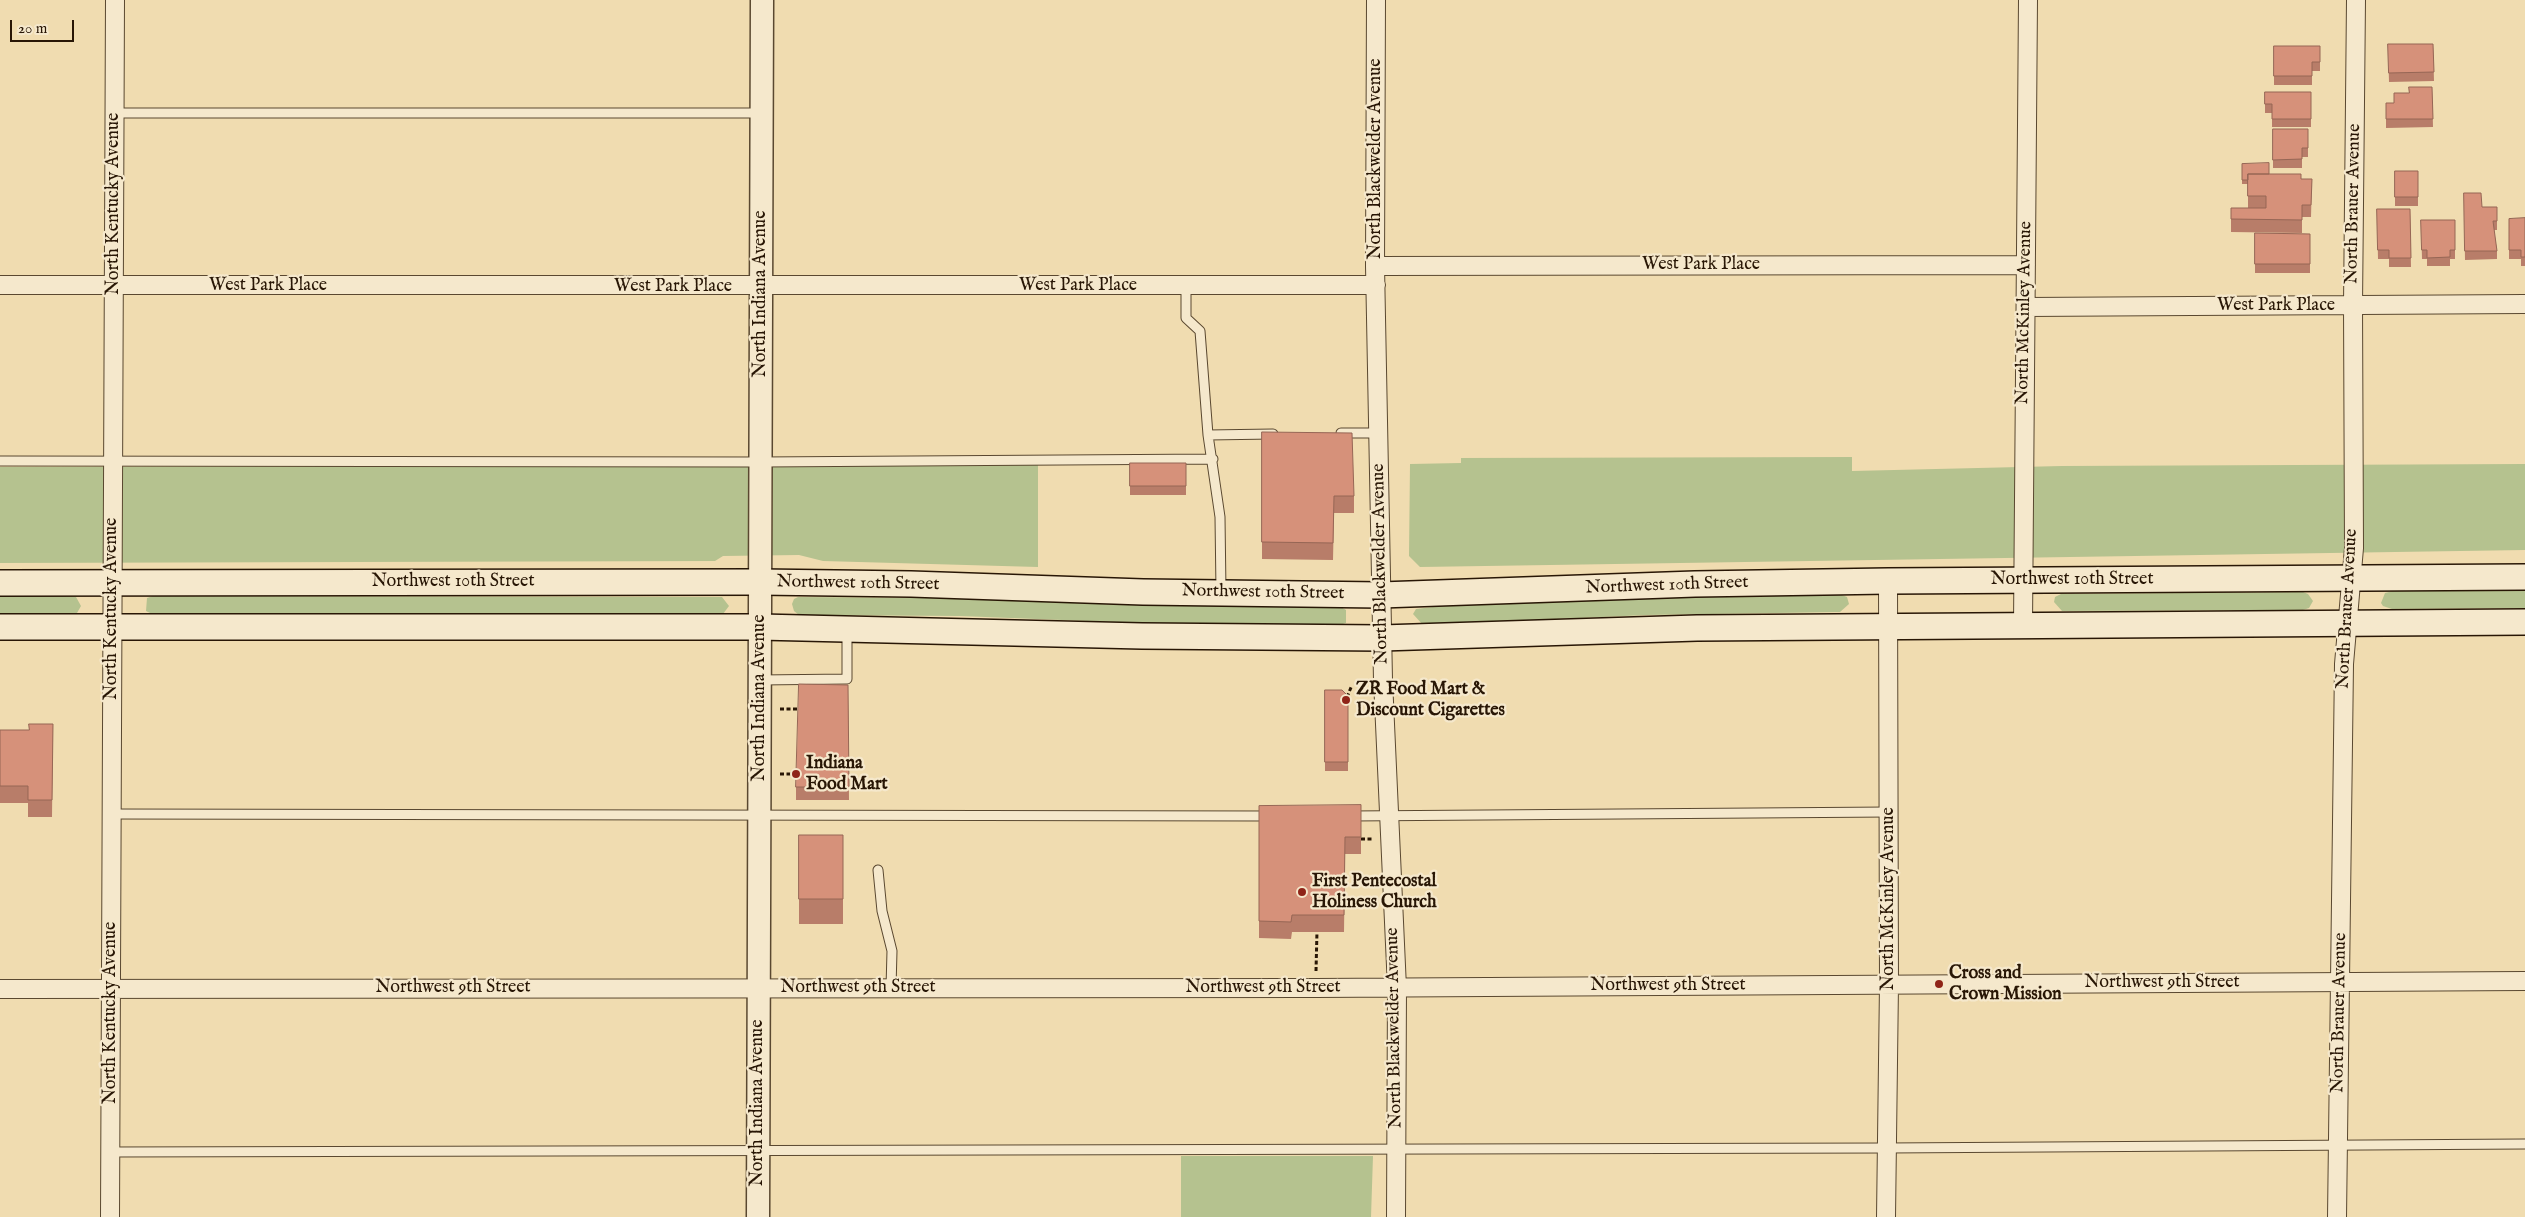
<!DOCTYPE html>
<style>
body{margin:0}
#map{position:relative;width:2525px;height:1217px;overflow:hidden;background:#f0dcb0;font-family:"IM FELL English",serif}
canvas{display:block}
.scale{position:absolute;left:10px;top:20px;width:64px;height:22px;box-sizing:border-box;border:2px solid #281605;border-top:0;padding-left:6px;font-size:15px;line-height:18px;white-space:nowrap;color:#281605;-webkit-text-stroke:4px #f5e8cc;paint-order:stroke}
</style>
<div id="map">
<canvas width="2525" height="1217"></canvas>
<div class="scale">20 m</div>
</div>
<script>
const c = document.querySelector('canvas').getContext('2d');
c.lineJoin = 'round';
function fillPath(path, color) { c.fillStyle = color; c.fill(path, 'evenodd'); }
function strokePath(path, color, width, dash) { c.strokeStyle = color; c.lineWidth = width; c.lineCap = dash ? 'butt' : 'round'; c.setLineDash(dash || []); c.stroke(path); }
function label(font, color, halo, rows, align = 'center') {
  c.font = font + ' "IM FELL English",serif'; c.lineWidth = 4.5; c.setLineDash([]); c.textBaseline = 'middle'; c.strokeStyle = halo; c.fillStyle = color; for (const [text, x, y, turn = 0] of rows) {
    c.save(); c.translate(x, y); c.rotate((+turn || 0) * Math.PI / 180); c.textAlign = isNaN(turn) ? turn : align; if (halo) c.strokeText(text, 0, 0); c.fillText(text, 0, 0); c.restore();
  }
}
fillPath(new Path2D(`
 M1852 457V471L2062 466 2525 464V550L1420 567 1409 556 1410 464 1461 463V458Z
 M1038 464V567L823 561 799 555 723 556 715 561 0 563V467Z
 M2393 591H2525V608L2392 609 2383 606 2381 603 2385 593Z
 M2303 592 2308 594 2313 601 2309 608 2303 610 2062 611 2054 602 2055 597 2061 594Z
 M1839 594 1847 597 1849 604 1840 612 1647 615 1423 625 1413 614 1416 609 1441 606 1683 596Z
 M0 596H65L76 597 81 606 77 613 0 614Z
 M153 596 722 597 729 606 723 614 714 615 152 614 146 611 147 598Z
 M798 597 947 598 1126 605 1339 606 1346 610V623L1340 625 1138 623 960 616 799 615 794 611 792 604 794 599Z
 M1181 1156H1373L1371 1217H1181Z`), '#b5c28f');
const service = new Path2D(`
 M115 113H762
 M1186 286V318L1200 331 1208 435 1220 517 1221 591
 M1341 433H1378
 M1208 435 1273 434
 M0 461 761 462 1213 459
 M760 680 847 679V631
 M111 814 1270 816
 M1351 816 1889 812
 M878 870 882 911 892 951 891 988
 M111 1152 1887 1148 2525 1144`);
const minor = new Path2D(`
 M1376 0 1375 266 1383 680 1397 988 1396 1217
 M1375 266 2026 265
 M0 285H1376
 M2026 307 2525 304
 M2023 625 2028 0
 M0 989 1315 988 2525 981
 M110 1217 115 0
 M1886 1217 1889 984 1888 581
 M2337 1217 2344 664 2354 548 2353 305 2356 0`);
const tertiary = new Path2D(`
 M758 1217 762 0`);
const secondary = new Path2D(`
 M0 583 760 582 911 584 1143 592 1381 595 1695 584 1888 581 2525 577
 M0 627H760L1142 636 1382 638 1697 628 2525 622`);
strokePath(service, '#5a4830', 11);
strokePath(minor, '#5a4830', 20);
strokePath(tertiary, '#5a4830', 25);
strokePath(secondary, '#281605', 28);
strokePath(new Path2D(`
 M1347 697 1352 685
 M780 709H799
 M780 774H796
 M1361 839H1373
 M1316 971 1317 931`), '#281605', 3, [4, 2.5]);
strokePath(service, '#f5e8cc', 9);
strokePath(minor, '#f5e8cc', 18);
strokePath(tertiary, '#f5e8cc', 22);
strokePath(secondary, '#f5e8cc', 25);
fillPath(new Path2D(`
 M2388 44H2433L2434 81 2389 82Z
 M2274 46H2320V71H2312V85H2274Z
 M2432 87 2433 127 2386 128V103H2394L2409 93Z
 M2265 92H2311V127H2272V113H2265Z
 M2273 129H2308V157H2302V168H2273Z
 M2242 164 2269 174 2301 179H2312L2311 217H2302V233L2231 232V219L2248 208V184H2242Z
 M2395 171H2418V206H2395Z
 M2464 193 2482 207H2497V230H2494L2497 251V259L2465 260Z
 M2377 209H2410L2411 267H2389V259H2378Z
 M2525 218V266H2521V259H2509V219Z
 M2421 220H2455V259H2450V266H2427V259H2422Z
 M2255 233 2310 234V273H2255Z
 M1262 432 1354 496V513H1334L1333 560 1262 559Z
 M1130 463H1186V495H1130Z
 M848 685 849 800H796V787Z
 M1325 690 1348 696V771H1325Z
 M53 724 52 817H28V803H0V730H29Z
 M1259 806 1361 837V854H1345L1344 932H1292L1291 939 1259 938Z
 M799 835H843V924H799Z`), '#b87d69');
const building = new Path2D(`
 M2388 44H2433L2434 72 2389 73Z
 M2274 46H2320V62H2312V76H2274Z
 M2409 87H2432L2433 119H2386V103H2394V93H2409Z
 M2265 92H2311V119H2272V104H2265Z
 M2273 129H2308V148H2302V159L2273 160Z
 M2269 163V174H2248V180H2242V164Z
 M2395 171H2418V197H2395Z
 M2248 174H2301V179H2312L2311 205H2302V220L2231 219V208H2266V196H2248Z
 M2464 193H2481L2482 207H2497V221H2493L2497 251H2465Z
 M2377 209H2410L2411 258H2389V250H2378Z
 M2525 218V257H2521V250H2509V219Z
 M2421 220H2455V250H2450V257L2427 258V250H2422Z
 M2255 233 2310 234V264H2255Z
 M1262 432 1352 433 1354 496H1334L1333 543 1262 542Z
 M1130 463H1186V486H1130Z
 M799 684 848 685 849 787H796Z
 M1325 690H1342L1348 696V762H1325Z
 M29 724H53L52 800H28V786H0V730H29Z
 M1361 805V837H1345L1344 915H1292L1291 922 1259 921V806Z
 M799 835H843V899H799Z`);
fillPath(building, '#d6917a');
strokePath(building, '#966655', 1);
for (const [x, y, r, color] of [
 [1346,700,5,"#8f2418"],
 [796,774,5,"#8f2418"],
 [1302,892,5,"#8f2418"],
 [1939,984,5,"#8f2418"]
]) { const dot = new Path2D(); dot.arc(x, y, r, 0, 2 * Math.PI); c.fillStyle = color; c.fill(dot); strokePath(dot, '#f5e8cc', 2); }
label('18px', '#281605', '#f5e8cc', [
 ["North Blackwelder Avenue",1376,159,-90],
 ["North Kentucky Avenue",114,204,-90],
 ["North Brauer Avenue",2354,204,-89],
 ["West Park Place",1701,265],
 ["West Park Place",268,286],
 ["West Park Place",1078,286],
 ["West Park Place",673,287],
 ["North Indiana Avenue",761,294,-90],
 ["West Park Place",2276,306],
 ["North McKinley Avenue",2025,313,-89],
 ["North Blackwelder Avenue",1381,564,-91],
 ["Northwest 10th Street",2072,580],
 ["Northwest 10th Street",453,582],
 ["Northwest 10th Street",858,584,1],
 ["Northwest 10th Street",1667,586,-2],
 ["Northwest 10th Street",1263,593,1],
 ["North Kentucky Avenue",112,609,-90],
 ["North Brauer Avenue",2348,609,-87],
 ["North Indiana Avenue",760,698,-90],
 ["North McKinley Avenue",1889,899,-90],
 ["Northwest 9th Street",2162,983],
 ["Northwest 9th Street",1668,986],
 ["Northwest 9th Street",453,988],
 ["Northwest 9th Street",858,988],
 ["Northwest 9th Street",1263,988],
 ["North Kentucky Avenue",111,1013,-90],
 ["North Brauer Avenue",2340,1013,-89],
 ["North Blackwelder Avenue",1395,1028,-91],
 ["North Indiana Avenue",758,1103,-90]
]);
label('bold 18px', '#281605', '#f5e8cc', [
 ["ZR Food Mart &",1356,690],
 ["Discount Cigarettes",1356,711],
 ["Indiana",806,764],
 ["Food Mart",806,785],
 ["First Pentecostal",1312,882],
 ["Holiness Church",1312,903],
 ["Cross and",1949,974],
 ["Crown Mission",1949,995]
], 'left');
</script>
